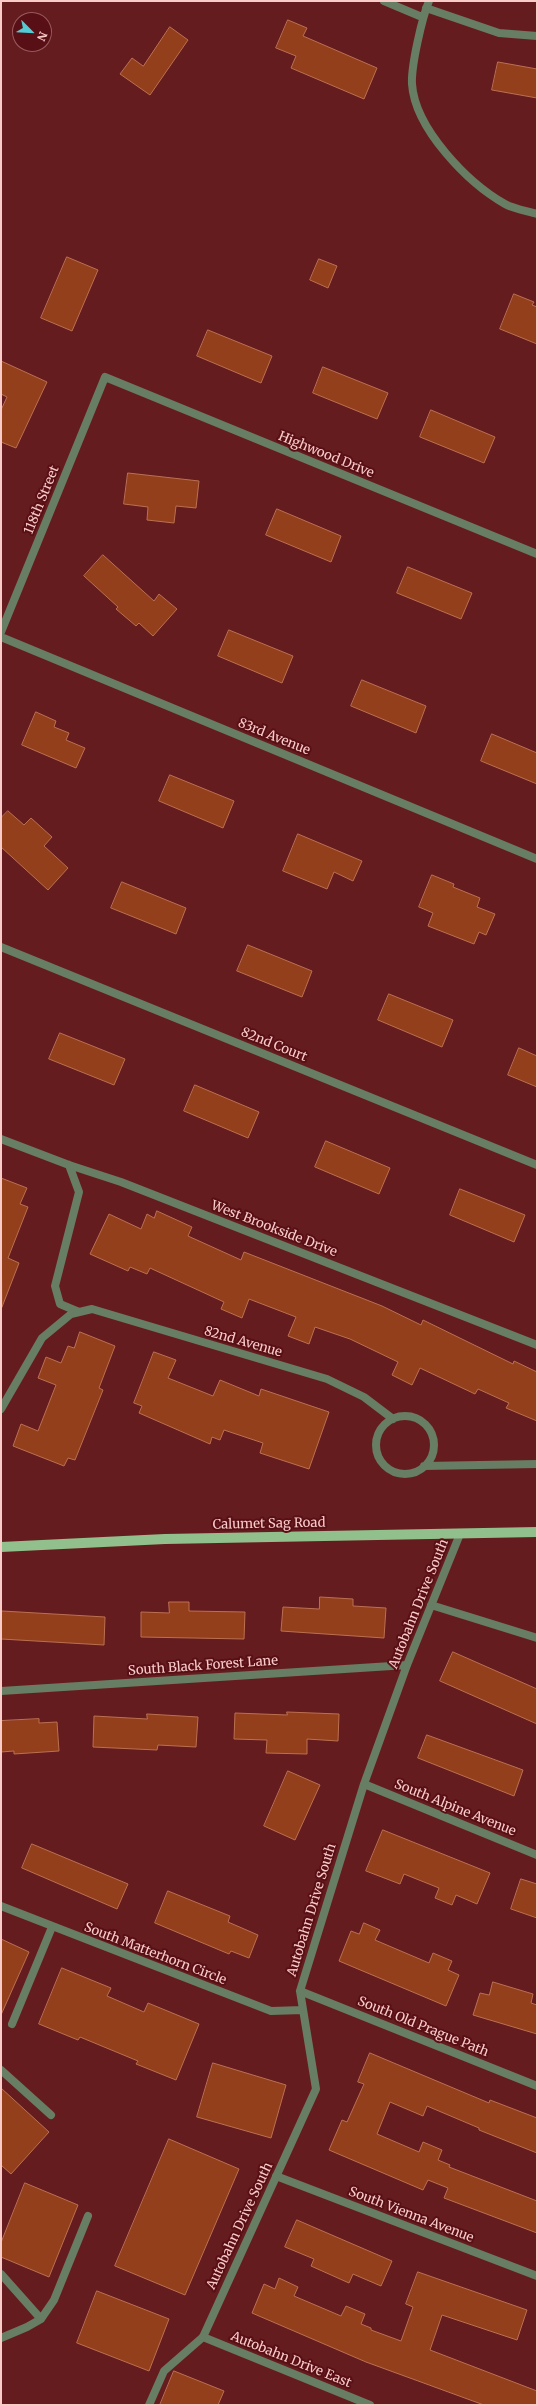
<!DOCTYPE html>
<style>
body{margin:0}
#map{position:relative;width:538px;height:2406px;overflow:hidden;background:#651c1f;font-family:Merriweather,serif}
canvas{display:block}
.frame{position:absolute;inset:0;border:2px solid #f9cbc9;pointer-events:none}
.north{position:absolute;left:12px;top:12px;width:40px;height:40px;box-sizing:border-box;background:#580f15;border:1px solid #985a5d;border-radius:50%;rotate:114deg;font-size:11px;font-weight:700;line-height:16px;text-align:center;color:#f9cbc9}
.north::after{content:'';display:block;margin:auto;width:14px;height:18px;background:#51ccd5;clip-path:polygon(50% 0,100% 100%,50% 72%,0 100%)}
</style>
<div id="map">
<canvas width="538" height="2406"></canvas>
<div class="frame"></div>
<div class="north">N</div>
</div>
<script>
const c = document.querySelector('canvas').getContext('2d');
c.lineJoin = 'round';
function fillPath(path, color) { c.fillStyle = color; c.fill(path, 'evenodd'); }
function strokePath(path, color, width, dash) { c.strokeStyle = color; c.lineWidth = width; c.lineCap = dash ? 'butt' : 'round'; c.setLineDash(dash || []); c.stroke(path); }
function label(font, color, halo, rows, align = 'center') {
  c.font = font + ' Merriweather,serif'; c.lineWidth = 4; c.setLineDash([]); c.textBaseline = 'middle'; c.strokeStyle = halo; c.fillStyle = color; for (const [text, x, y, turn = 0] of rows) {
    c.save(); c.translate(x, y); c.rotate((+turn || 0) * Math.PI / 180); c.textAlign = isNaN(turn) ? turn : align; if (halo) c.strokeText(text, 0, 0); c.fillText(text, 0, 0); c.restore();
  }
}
const building = new Path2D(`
 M288 20 307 28 303 36 377 68 364 99 291 68 296 56 276 48Z
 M170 27 188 40 150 95 120 74 132 58 143 66Z
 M498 62 537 69V98L492 90Z
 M67 257 98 270 72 331 41 318Z
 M319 259 337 266 328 288 310 280Z
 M514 294 534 302 532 305 537 307V344L500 329Z
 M208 330 272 356 261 383 197 356Z
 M1 361 47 382 16 448 1 442V410L7 397 1 394Z
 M323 367 388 393 377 419 313 393Z
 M431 410 495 437 484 463 420 437Z
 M128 473 199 481 196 508 176 506 174 523 147 520 148 507 124 504Z
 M277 509 341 536 331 562 266 535Z
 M103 555 154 601 159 594 177 609 153 636 139 623 136 626 116 609 118 607 84 576Z
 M408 567 472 593 461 619 397 593Z
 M229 630 293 656 282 683 218 656Z
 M362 680 426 706 416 733 351 706Z
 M36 712 56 721 54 727 69 733 66 740 85 748 76 768 22 745Z
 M492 734 537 753V784L481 761Z
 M170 775 234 801 223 828 159 801Z
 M8 811 24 825 31 818 52 837 44 846 68 868 48 890 1 847V818Z
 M298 834 362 861 353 881 334 872 327 889 283 871Z
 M432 875 454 884 453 887 480 898 477 907 495 914 486 935 479 932 474 944 428 926 433 913 419 907Z
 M122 882 186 908 176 934 111 908Z
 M248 945 312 971 302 997 237 971Z
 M389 994 453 1020 442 1047 378 1020Z
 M60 1033 125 1059 114 1085 49 1059Z
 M519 1048 537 1056V1087L508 1075Z
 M195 1085 259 1112 248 1138 184 1111Z
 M326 1141 390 1168 379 1194 315 1167Z
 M1 1178 27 1188 20 1204 28 1207 8 1258 19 1263 2 1307Z
 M460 1189 525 1215 514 1242 450 1215Z
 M157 1211 192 1227 188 1236 241 1260 244 1252 382 1306 421 1325 423 1320 513 1364 514 1361 537 1372V1421L506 1408 509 1403 478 1389 475 1394 420 1368 412 1385 392 1375 398 1362 350 1339 315 1327 309 1344 288 1336 296 1317 249 1299 242 1318 221 1309 224 1302 150 1268 147 1274 130 1267 128 1271 90 1254 109 1214 141 1229 147 1214 154 1218Z
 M80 1332 115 1346 99 1388 103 1390 75 1460 68 1458 64 1466 13 1446 21 1424 38 1431 56 1385 38 1378 46 1357 61 1363 68 1346 74 1348Z
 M154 1352 176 1360 168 1378 213 1396 220 1380 259 1396 261 1389 329 1412 309 1469 260 1453 263 1443 224 1430 220 1440 212 1437 210 1444 139 1413 142 1406 134 1403Z
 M320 1597 353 1599V1606L386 1608 384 1638 281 1631 283 1607 319 1609Z
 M169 1602H189V1611L245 1612 244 1639 141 1637V1612L169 1613Z
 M2 1611 105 1617 104 1645 1 1639Z
 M453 1652 537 1689V1724L440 1681Z
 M287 1712 339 1714 338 1741 307 1739V1754L266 1753 267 1740 234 1739 235 1713 287 1715Z
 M147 1714 198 1717 196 1747 158 1745 157 1750 93 1747 94 1716 147 1719Z
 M39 1719V1723L57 1722 59 1751 14 1754V1751L1 1752V1721Z
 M427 1735 523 1770 514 1796 418 1758Z
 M288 1771 320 1785 295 1840 264 1826Z
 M383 1830 490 1873 477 1904 456 1895 452 1905 435 1898 439 1888 404 1874 400 1884 366 1871Z
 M32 1844 128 1884 117 1909 22 1868Z
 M521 1879 537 1884V1918L511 1909Z
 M168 1891 230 1916 228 1922 258 1935 249 1958 231 1951 229 1954 155 1923Z
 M364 1923 380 1930 375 1940 429 1963 433 1953 452 1961 448 1970 459 1975 446 2006 339 1961 351 1931 359 1934Z
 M1 1939 29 1952 1 2015Z
 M62 1968 111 1988 107 1996 144 2012 148 2003 199 2024 176 2080 136 2064 138 2061 80 2037 78 2040 39 2024Z
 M493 1982 533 1994 531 2003 537 2005V2034L473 2015 480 1993 489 1995Z
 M370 2053 489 2103 490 2100 537 2118V2153L479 2130V2128L427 2106 423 2116 390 2102 377 2134 419 2152 423 2142 442 2150 438 2160 450 2165 449 2167 537 2201V2233L444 2198 448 2188 428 2180 423 2190 329 2150 342 2120 347 2122 364 2084 358 2082Z
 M213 2063 286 2085 271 2138 197 2117Z
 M1 2088 49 2132 11 2174 1 2165Z
 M169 2139 239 2169 185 2295 115 2266Z
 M25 2183 78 2205 49 2277 1 2257V2243Z
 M297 2220 392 2261 381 2286 353 2274 349 2283 311 2266 314 2259 285 2247Z
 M418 2272 527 2310 517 2340 442 2315 430 2350 537 2391V2405H484L366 2362 252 2313 264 2284 275 2289 279 2278 298 2287 294 2296 341 2316 346 2306 365 2314 361 2324 371 2328V2330L401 2341 413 2307 406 2304Z
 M97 2291 169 2319 149 2371 77 2343Z
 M174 2371 224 2391 218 2405H160Z`);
fillPath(building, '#933f1b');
strokePath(building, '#bb7052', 1);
strokePath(new Path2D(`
 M426 8 499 33 537 36
 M12 2024 52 1927
 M1 2070 51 2115
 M1 2274 41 2319 54 2300 88 2216
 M1 2338 27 2327 41 2319
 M149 2405 164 2371 203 2337`), '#677d64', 8);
strokePath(new Path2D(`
 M384 1 422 17
 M429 1C422 18 411 66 412 84 415 129 468 183 505 204 514 209 527 211 537 214
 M1 632 105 377 537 554
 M1 637 537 859
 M1 947 537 1165
 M1 1139 69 1165 121 1182 537 1345
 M69 1165 79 1192 55 1286 60 1304 79 1312
 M1 1409 42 1338 71 1314 92 1309 327 1379 364 1397 393 1419
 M376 1445a29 29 0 1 1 58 0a29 29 0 1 1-58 0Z
 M424 1466 537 1464
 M431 1605 537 1638
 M1 1691 407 1665
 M364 1784 537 1855
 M1 1906 271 2011 303 2010
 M300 1991 537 2086
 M276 2176 537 2276
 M370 2405 203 2337 316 2089 300 1991 364 1784 407 1665 460 1534`), '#677d64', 8);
strokePath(new Path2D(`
 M1 1547 165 1539 537 1532`), '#91c08c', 10);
label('13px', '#f9cbc9', '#580f15', [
 ["Highwood Drive",326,455,22],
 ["118th Street",42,500,-68],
 ["83rd Avenue",274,737,22],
 ["82nd Court",274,1045,22],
 ["West Brookside Drive",274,1229,21],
 ["82nd Avenue",243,1342,16],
 ["Calumet Sag Road",269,1524,-1],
 ["Autobahn Drive South",419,1604,-68],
 ["South Black Forest Lane",203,1666,-4],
 ["South Alpine Avenue",455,1808,22],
 ["Autobahn Drive South",312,1910,-73],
 ["South Matterhorn Circle",155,1954,21],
 ["South Old Prague Path",423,2027,22],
 ["South Vienna Avenue",411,2215,21],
 ["Autobahn Drive South",240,2226,-65],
 ["Autobahn Drive East",291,2360,22]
]);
</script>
